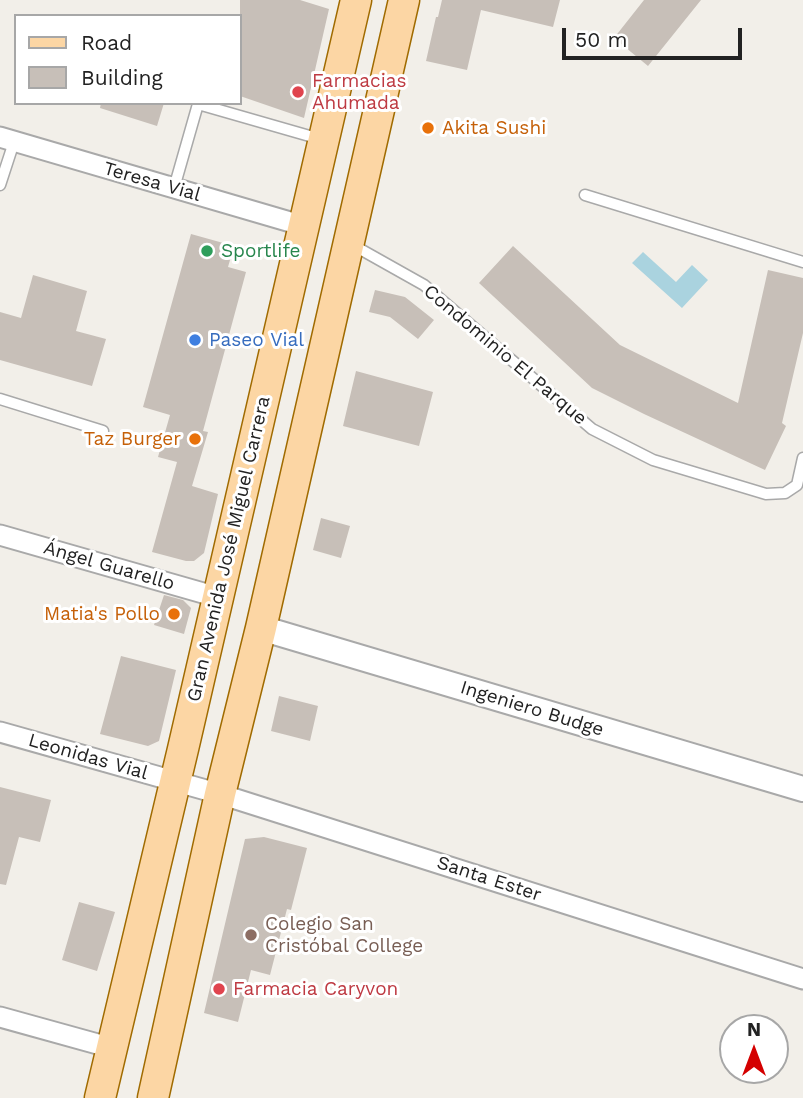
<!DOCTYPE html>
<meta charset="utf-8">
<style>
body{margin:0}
#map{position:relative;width:803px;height:1098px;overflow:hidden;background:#f2efe9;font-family:"Work Sans",sans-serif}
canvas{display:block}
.legend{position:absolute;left:14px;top:14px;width:228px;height:91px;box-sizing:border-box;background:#fff;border:2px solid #a7a7a7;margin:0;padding:9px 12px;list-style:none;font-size:21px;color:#222}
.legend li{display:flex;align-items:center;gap:14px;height:35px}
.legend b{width:35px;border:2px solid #a7a7a7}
.north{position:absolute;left:719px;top:1014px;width:70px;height:70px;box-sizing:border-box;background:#fff;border:2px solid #a7a7a7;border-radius:50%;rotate:0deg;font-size:19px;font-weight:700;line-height:28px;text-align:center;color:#222}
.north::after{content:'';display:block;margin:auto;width:24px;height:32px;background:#d40000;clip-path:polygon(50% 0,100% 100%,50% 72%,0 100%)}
.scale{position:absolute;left:562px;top:28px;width:180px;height:32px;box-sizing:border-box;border:4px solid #222;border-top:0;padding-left:9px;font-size:21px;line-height:24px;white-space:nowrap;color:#222;-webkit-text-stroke:5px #fff;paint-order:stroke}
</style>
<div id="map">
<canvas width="803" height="1098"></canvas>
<ul class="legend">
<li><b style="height:9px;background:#fcd6a4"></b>Road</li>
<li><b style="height:19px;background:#c7bfb8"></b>Building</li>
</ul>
<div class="north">N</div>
<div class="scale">50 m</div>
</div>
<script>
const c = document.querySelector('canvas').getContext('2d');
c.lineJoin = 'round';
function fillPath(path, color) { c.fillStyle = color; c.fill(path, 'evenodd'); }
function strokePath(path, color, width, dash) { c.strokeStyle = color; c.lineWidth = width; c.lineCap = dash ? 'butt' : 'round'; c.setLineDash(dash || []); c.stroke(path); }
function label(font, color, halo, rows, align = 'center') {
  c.font = font + ' "Work Sans",sans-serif'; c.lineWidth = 6; c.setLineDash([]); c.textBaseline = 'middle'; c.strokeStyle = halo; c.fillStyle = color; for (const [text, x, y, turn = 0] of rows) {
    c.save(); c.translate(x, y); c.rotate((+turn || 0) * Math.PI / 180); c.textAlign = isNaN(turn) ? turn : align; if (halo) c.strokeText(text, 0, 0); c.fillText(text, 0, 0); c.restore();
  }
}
fillPath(new Path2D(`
 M643 252 676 282 692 265 708 280 682 308 632 263Z`), '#aad3df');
fillPath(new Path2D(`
 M240 0H300L329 9 304 118 240 96Z
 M442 0H560L553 27 481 10 467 70 426 61 436 17H438Z
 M644 0H701L648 66 614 38Z
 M101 103H164L157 126 100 108Z
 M191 234 234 246 228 267 246 272 203 431 208 432 192 486 218 494 204 553 194 561H186L152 552 177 462 158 457 170 415 143 407Z
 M513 246 620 345 738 403 768 270 803 278V333L782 423 786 426 765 470 644 414 592 388 479 283Z
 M33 275 87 291 76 331 106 339 92 386 0 360V312L21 318Z
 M375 290 405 297 434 320 418 339 390 317 369 312Z
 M356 371 433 392 419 446 343 426Z
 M321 518 350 526 341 558 313 550Z
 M164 595 183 600 191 608 184 634 154 625Z
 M121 656 176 670 159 741 148 746 100 734Z
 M279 696 318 706 310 741 271 731Z
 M0 787 51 800 40 842 19 837 6 885 0 884Z
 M264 837 307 848 291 910 287 909 270 975 251 970 238 1022 204 1013 245 839Z
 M79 902 115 912 97 971 62 960Z`), '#c7bfb8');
const service = new Path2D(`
 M0 185 14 142
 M174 188 198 104 320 139
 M585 195 803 262
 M351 244 424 285 592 429 653 460 766 494 785 493 797 485 803 458
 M0 399 103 431`);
const minor = new Path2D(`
 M0 137 304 226
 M0 535 217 597
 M0 732 220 794 803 979
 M0 1017 112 1048`);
const tertiary = new Path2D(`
 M261 628 803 789`);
const primary = new Path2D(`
 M100 1098 183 749 356 0
 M153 1098 220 794 261 628 404 0`);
strokePath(service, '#a9a9a9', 13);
strokePath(minor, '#a9a9a9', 23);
strokePath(tertiary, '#a9a9a9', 28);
strokePath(primary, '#a06b00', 33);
strokePath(service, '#fff', 10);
strokePath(minor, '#fff', 19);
strokePath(tertiary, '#fff', 24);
strokePath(primary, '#fcd6a4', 30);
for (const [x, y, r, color] of [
 [298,92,7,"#e0444e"],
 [428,128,7,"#e8710a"],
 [207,251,7,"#2e9e5b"],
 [195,340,7,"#3f7fe0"],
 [195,439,7,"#e8710a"],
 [174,614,7,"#e8710a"],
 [251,935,7,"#8d6e63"],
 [219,989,7,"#e0444e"]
]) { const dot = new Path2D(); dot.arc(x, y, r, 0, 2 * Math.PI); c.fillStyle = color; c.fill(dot); strokePath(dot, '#fff', 2.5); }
label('19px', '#be3a42', '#fff', [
 ["Farmacias",312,81],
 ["Ahumada",312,103],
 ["Farmacia Caryvon",233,989]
], 'left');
label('19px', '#c56008', '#fff', [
 ["Akita Sushi",442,128,"left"],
 ["Taz Burger",181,439],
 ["Matia's Pollo",160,614]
], 'right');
label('19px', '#222', '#fff', [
 ["Teresa Vial",152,182,16],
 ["Condominio El Parque",505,355,40],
 ["Gran Avenida José Miguel Carrera",229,549,-77],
 ["Ángel Guarello",109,566,16],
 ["Ingeniero Budge",532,709,17],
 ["Leonidas Vial",88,757,16],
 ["Santa Ester",489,879,18]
]);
label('19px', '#27864d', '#fff', [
 ["Sportlife",221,251]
], 'left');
label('19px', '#366cbe', '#fff', [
 ["Paseo Vial",209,340]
], 'left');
label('19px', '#785e54', '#fff', [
 ["Colegio San",265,924],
 ["Cristóbal College",265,946]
], 'left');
</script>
